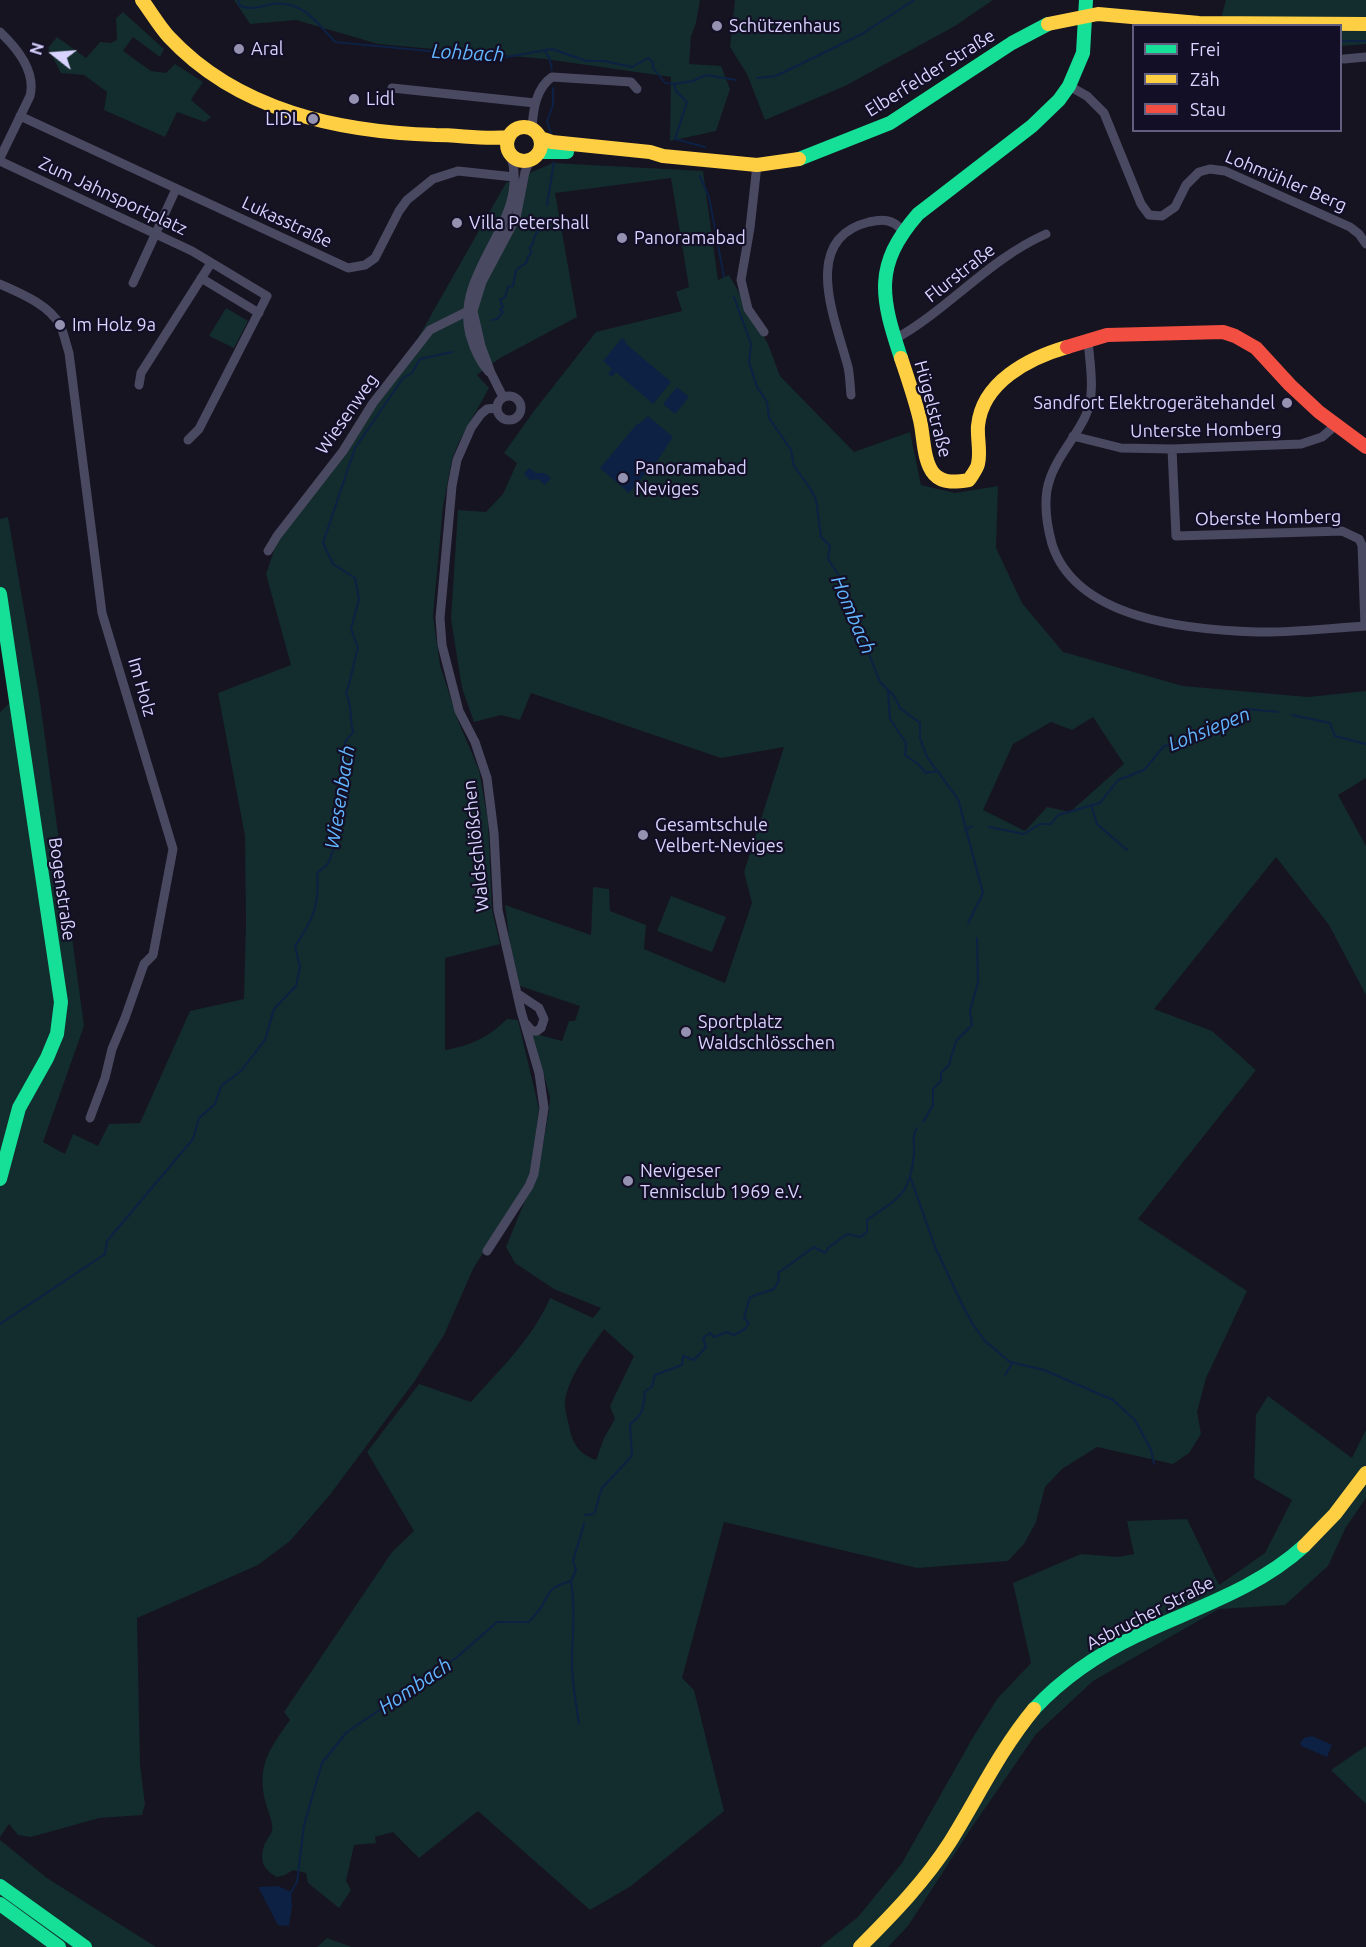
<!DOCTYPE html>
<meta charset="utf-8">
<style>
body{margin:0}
#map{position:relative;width:1366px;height:1947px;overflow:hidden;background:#161421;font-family:Ubuntu,sans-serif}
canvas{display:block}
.legend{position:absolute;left:1132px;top:24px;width:210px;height:108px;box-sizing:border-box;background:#130f26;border:2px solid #625e7d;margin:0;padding:8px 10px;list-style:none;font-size:18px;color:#d9d4ff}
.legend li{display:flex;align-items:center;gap:12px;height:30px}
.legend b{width:30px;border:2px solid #625e7d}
.north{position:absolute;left:24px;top:24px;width:60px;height:60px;-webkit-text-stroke:4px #130f26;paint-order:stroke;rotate:287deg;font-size:16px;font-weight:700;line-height:24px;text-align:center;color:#d9d4ff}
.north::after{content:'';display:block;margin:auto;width:21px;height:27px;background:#d9d4ff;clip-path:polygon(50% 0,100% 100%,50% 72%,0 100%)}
</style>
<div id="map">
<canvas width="1366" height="1947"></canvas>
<ul class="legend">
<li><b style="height:8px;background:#16e098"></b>Frei</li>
<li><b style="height:8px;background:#ffcf43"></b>Zäh</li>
<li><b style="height:8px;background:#f24e42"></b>Stau</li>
</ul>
<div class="north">N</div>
</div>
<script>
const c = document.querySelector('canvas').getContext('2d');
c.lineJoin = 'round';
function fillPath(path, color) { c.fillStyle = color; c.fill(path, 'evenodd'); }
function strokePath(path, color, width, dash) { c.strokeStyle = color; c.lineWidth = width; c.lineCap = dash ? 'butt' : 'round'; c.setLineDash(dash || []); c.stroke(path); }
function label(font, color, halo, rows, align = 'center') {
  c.font = font + ' Ubuntu,sans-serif'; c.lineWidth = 4.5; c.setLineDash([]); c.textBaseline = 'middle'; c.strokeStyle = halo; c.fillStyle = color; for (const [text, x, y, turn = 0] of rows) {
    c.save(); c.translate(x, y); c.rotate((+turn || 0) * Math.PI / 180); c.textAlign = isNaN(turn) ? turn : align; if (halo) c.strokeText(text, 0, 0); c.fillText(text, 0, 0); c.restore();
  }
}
fillPath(new Path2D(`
 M234 0H700L696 23 691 36 689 64 721 66 730 89 716 131 670 141 671 77 545 59 378 44 296 20 250 24Z
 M735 0H993L955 26 845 86 765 120 747 74 730 47Z
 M1226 0H1366V44L1341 46 1340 26H1219Z
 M123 12 164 49 160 57 133 37 123 51 151 71 166 73 175 64 203 82 191 100 211 117 205 122 177 112 165 137 104 110 107 92 84 75 61 73 48 48 57 37 86 58 100 42 111 43 117 40 116 18Z
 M553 163 703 171 718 280 729 275 768 344 780 376 854 452 910 432 921 485 955 493 998 486 996 548 1022 603 1063 652 1183 686 1308 697 1366 691V778L1338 795 1366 846V995L1329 925 1276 857 1154 1009 1212 1031 1256 1070 1138 1219 1247 1291 1206 1378 1197 1412 1201 1434 1189 1453 1173 1464 1097 1447 1062 1469 1045 1487 1036 1522 1024 1544 1008 1561 917 1568 724 1522 682 1678 694 1690 724 1811 631 1886 590 1910 478 1811 419 1858 393 1832 375 1837 376 1843 354 1845 346 1881 351 1890 339 1908 308 1883 306 1873 293 1870 285 1875 277 1877C262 1869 259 1859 265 1843 267 1839 271 1835 272 1831 274 1824 268 1812 266 1804 256 1767 269 1749 290 1720L284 1712 392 1552 414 1531 367 1452 419 1384 471 1402C500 1369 533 1338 550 1298L593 1318 601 1308 554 1289 515 1263 506 1247 539 1166 549 1111 550 1097 532 1033 562 1041 569 1021H575L580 1006 520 986 510 944 505 905 591 935 593 887 609 889 610 911 646 925 644 949 725 983 752 903 744 872 784 747 721 758 531 693 520 720 501 715 474 722 462 688 451 619 458 510 486 512 503 494 517 463 504 453 534 411 596 332 682 311 676 292 689 287 671 178 555 193 577 317 500 358 477 375 489 388 459 442 452 459 443 507 433 616 440 665 457 718 479 770 488 821 492 910 500 944 445 958V1050C470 1046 489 1037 507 1019L518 1020 539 1109 531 1169 526 1184 473 1269 444 1335 414 1382 329 1496 290 1541 258 1565 137 1618 140 1765 145 1804 142 1815 99 1818 31 1837 18 1835 9 1824 0 1837V712L10 703 0 633V519L8 517 40 701 84 1026 43 1142 65 1154 73 1134 98 1146 109 1124 140 1123 190 1011 244 999 246 922 245 836 218 693 291 665 266 574 277 542 405 361 506 183ZM1093 717 1124 764 1070 812 1047 807 1025 831 983 810 1013 744 1051 722 1072 730ZM604 1329 634 1356 610 1406 615 1419 604 1438 596 1460C581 1455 574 1446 570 1431 569 1423 566 1415 565 1408 563 1383 590 1349 604 1329Z
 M226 308 248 321 234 348 209 336Z
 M671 896 726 917 712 952 657 931Z
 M1268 1396 1352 1458 1366 1430V1498L1346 1527 1328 1566 1285 1605 1219 1609 1093 1681 1036 1734 972 1827 908 1926 888 1947H820L858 1917 902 1863 972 1739 997 1699 1031 1663 1013 1583 1081 1554 1118 1557 1134 1554 1127 1521 1187 1519 1219 1585 1265 1553 1292 1500 1254 1478 1256 1415Z
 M1366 1746V1804L1331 1770Z
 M0 1840 47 1878 156 1947H0Z
 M327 1938 352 1947H317Z`), '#132c2d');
fillPath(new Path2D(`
 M622 338 626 341 625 343 671 382 653 404 616 372 612 377 608 374 612 369 603 361Z
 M677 387 689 397 675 414 663 404Z
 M648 416 673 437 657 461 629 493 600 468 638 423 639 424Z
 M529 468 536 473H544L551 478 545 485 538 479 530 480 524 474Z
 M1312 1736 1332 1745 1327 1757 1301 1746 1300 1743 1304 1738Z
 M278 1886 291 1892 292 1906 289 1926 278 1925 258 1887Z`), '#0d2144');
strokePath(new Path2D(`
 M238 0 240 6C252 10 260 7 272 4 302 0 317 22 335 42L501 58 552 49 587 61H604L632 67 648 58 653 62V68L665 83 674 84 693 81 706 75 736 80
 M1340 41H1366
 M544 50 549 57 552 70
 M757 78 776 76 862 34 914 0
 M674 84 676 91 687 102 675 139 705 147
 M551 133 547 121 553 105V88
 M700 176 709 197 724 277
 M547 205 554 162
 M734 297 751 344 749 362 757 387 767 402 769 418 791 450 794 466 810 488 816 500 821 537 830 546 828 559 840 577 843 600 862 631 867 649 880 682 894 696 900 708 920 723V738L927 757 958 799 983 893 968 923
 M492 320 497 319 503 312 500 310 503 307 500 300 505 297 508 287 513 286 516 270 527 262 528 256 531 254 530 247 533 244C533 235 540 230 542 220
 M888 691 890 719 906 743 905 755 918 764 926 773 937 771
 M1292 715 1330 723 1335 736 1366 744
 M1091 805 1097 824 1127 850
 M989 827 1024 834 1040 824H1051L1058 815 1100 803 1118 780 1144 770 1164 746 1192 741 1200 731 1217 725 1247 709 1278 712
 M965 830 972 826
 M923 1122 933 1105V1089L941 1081V1073L949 1065 956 1041 972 1025 970 1010 978 983 977 938
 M911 1179 935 1247 961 1302 972 1323 985 1341 1010 1362 1044 1370 1113 1400 1135 1420 1151 1450 1154 1464
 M0 1324 105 1254 107 1241 193 1139 199 1118 215 1104 221 1086 241 1071 265 1040 274 1009 296 986 300 967 295 946C313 920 320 905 317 873L328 864 337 840 335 829 342 808 337 793 343 773 345 742 353 732C349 716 353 708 346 693 352 678 353 663 358 648L351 629 359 599 355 578 333 564 323 543 355 448 403 378 412 373 420 359 452 352
 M1005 1375 1013 1362
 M585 1515 594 1514 602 1488 632 1456 630 1424C644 1414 643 1408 645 1391L652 1387 655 1375 682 1365 683 1356 694 1360 706 1347 703 1338 710 1333 714 1337 727 1332 734 1335 745 1329 749 1323 744 1318 750 1297 774 1289 779 1280 778 1273 814 1247 825 1253 829 1247 847 1234 861 1237 867 1232V1220C899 1197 909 1197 914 1155 915 1144 911 1137 917 1128
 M571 1582C575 1606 573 1631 572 1655 571 1678 576 1702 579 1724
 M291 1892 297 1882 304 1825 322 1763 347 1732 456 1658 497 1622H529C533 1617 539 1611 542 1606 550 1589 551 1587 571 1581L576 1570 573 1561 584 1524`), '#0d2144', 2);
strokePath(new Path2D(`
 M0 32C17 48 36 72 30 96L0 158
 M1344 59 1366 57
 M1069 86 1087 96 1104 113 1141 204 1149 215 1162 216 1175 207 1186 185 1199 172 1210 169 1225 171 1350 227 1359 234 1366 244
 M392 88 535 103
 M20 116 348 268 365 265 375 258 399 211 407 200 433 179 458 171 514 177
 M532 129C533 110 536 88 552 77L631 82 637 89
 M0 161 192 251 267 296 199 429 188 440
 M757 165 750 228 741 280 748 309 764 332
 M201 278 259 313
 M133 283 176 189
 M0 284C20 293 48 304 60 325 64 333 66 344 69 353L102 613 173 849 153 955 144 964 125 1018 112 1049 105 1078 90 1118
 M895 339C949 309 989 259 1046 234
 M1088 341C1090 364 1096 396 1085 417 1073 442 1052 462 1047 490 1044 509 1047 526 1052 544 1076 620 1190 630 1257 632 1293 633 1330 628 1366 626
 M489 372C479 361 474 349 470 335 453 270 531 222 511 156
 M139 385 141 373 211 263
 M851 395C850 386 850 376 848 367 836 321 799 239 869 222 883 219 892 219 902 230
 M497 408a12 12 0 1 1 24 0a12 12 0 1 1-24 0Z
 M503 397 491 373 481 346 473 311 482 282 516 218 525 172 530 160
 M1073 436 1121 448 1172 449 1301 444 1322 437 1336 425
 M1172 449 1176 536 1342 531 1359 539 1362 545 1365 626
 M268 551 277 536 343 451 373 403 430 330 466 312 473 311
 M518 994 539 1008 544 1019 541 1028 537 1031H532L526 1024
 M487 1251 529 1186 534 1174 544 1108 539 1073 521 1011 498 910 494 833 487 778 475 742 459 711 442 645 440 618 452 486 457 460 471 428 481 414 487 409 497 408`), '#4a4962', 9);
strokePath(new Path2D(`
 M540 152H567
 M799 159 890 123 1012 43 1048 24
 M901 358C881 297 873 266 918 214L1032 126 1059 100 1069 86 1083 53 1086 0
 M0 594 61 1002 57 1034 47 1058 19 1108 0 1179
 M1034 1709C1063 1678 1100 1653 1138 1635 1195 1608 1257 1589 1304 1546
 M0 1886 85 1947
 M0 1904 59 1947`), '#16e098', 14);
strokePath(new Path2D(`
 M142 0C151 12 159 26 169 37 238 111 339 132 436 135 460 135 485 140 509 137
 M1048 24 1098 14 1199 23 1366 24
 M507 144a17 17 0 1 1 34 0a17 17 0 1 1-34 0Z
 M540 138 552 142 650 152 663 156 757 165 799 159
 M901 358C908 379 915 399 920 420 924 437 923 461 934 474 943 484 957 482 969 480 972 475 977 469 978 464 981 452 977 438 978 426 982 382 1029 358 1067 347
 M1304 1546 1335 1514 1366 1473
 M860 1947C893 1914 925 1881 950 1842 978 1797 1000 1750 1034 1709`), '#ffcf43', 14);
strokePath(new Path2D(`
 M1067 347 1107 335 1223 332 1235 336 1256 348 1290 385 1319 412 1366 447`), '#f24e42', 14);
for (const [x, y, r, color] of [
 [717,26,6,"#9591b1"],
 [239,49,6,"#9591b1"],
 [354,99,6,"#9591b1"],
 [313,119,6,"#9591b1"],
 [457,223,6,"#9591b1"],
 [622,238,6,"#9591b1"],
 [60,325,6,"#9591b1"],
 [1287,403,6,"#9591b1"],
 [623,478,6,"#9591b1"],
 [643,835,6,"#9591b1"],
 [686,1032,6,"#9591b1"],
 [628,1181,6,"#9591b1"]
]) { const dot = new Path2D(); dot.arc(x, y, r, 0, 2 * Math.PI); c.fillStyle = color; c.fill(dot); strokePath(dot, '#130f26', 2); }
label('18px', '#d9d4ff', '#130f26', [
 ["Schützenhaus",729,26],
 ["Aral",251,49],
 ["Lidl",366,99],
 ["LIDL",301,119,"right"],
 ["Villa Petershall",469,223],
 ["Panoramabad",634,238],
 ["Im Holz 9a",72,325],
 ["Sandfort Elektrogerätehandel",1275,403,"right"],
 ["Panoramabad",635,468],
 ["Neviges",635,489],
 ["Gesamtschule",655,825],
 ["Velbert-Neviges",655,846],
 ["Sportplatz",698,1022],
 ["Waldschlösschen",698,1043],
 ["Nevigeser",640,1171],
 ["Tennisclub 1969 e.V.",640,1192]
], 'left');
label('18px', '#d9d4ff', '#130f26', [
 ["Elberfelder Straße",930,73,-32],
 ["Lohmühler Berg",1286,181,23],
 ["Zum Jahnsportplatz",113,196,25],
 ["Lukasstraße",287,222,25],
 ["Flurstraße",960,273,-38],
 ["Hügelstraße",933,409,75],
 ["Wiesenweg",347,414,-55],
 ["Unterste Homberg",1206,430,-1],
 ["Oberste Homberg",1268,518,-1],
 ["Im Holz",142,687,74],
 ["Waldschlößchen",476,846,-96],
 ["Bogenstraße",62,889,82],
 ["Asbrucher Straße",1150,1613,-27]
]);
label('italic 20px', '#62b6ff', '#130f26', [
 ["Lohbach",468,53,3],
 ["Hombach",853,615,67],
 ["Lohsiepen",1209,729,-22],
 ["Wiesenbach",340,797,-81],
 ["Hombach",415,1686,-34]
]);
</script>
